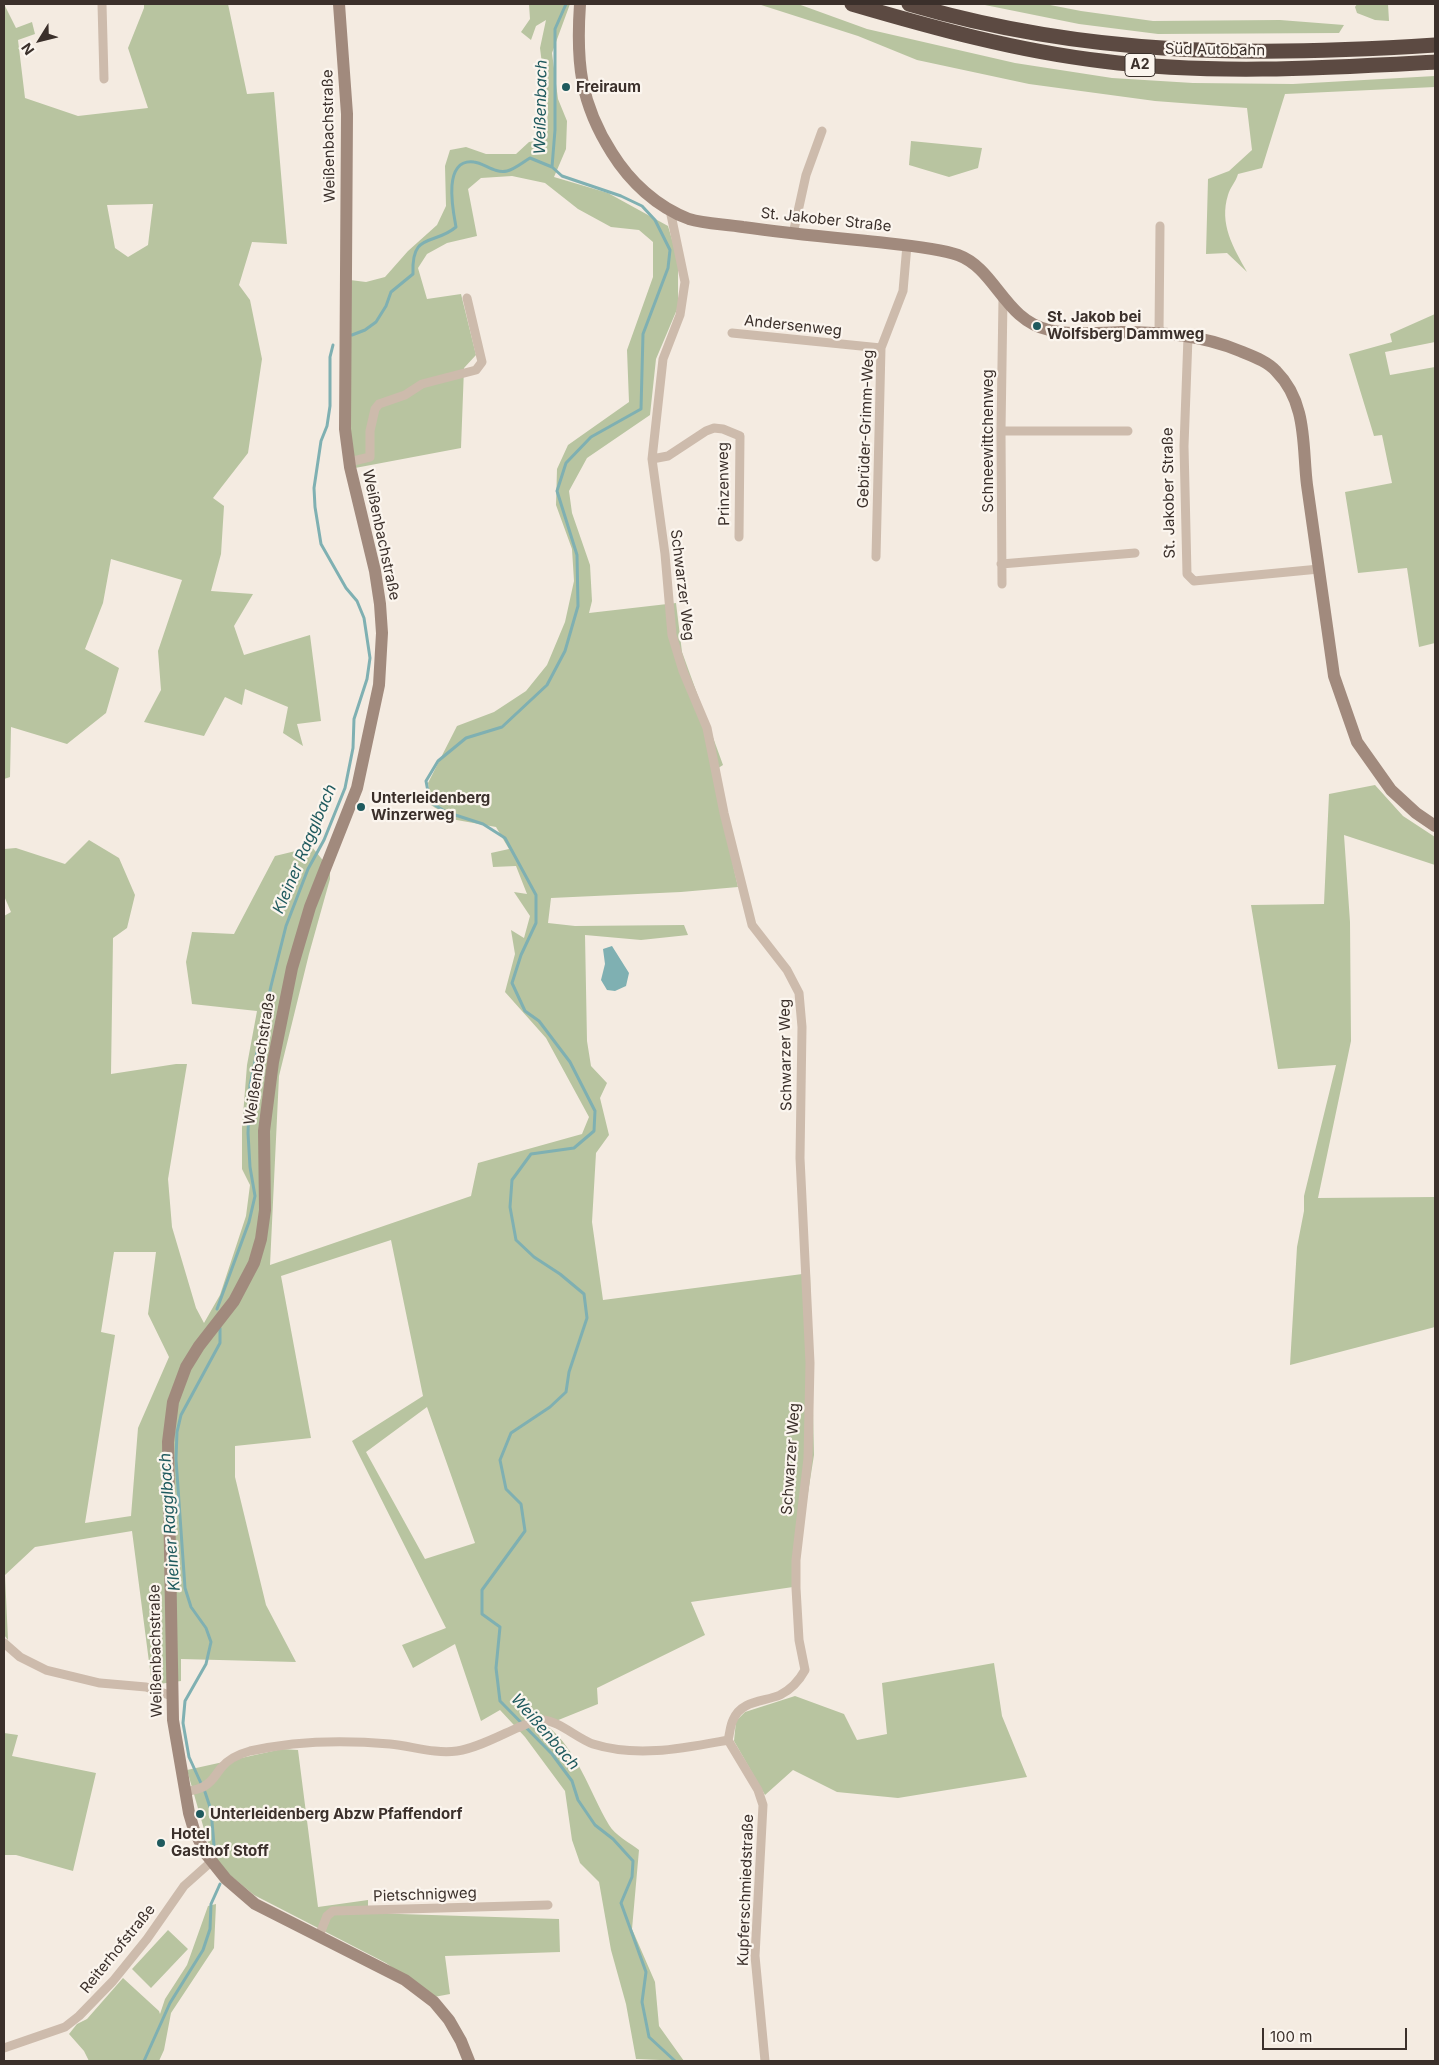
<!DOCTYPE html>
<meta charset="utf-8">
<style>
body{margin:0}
#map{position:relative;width:1439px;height:2065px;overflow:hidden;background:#f4ebe1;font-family:Inter,sans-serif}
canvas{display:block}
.frame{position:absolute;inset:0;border:5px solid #3b302b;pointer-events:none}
.north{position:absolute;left:15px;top:15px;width:50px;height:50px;-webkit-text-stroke:4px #fbf5ee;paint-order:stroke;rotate:234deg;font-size:14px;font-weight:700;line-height:20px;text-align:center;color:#3b302b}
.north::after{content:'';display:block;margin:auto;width:18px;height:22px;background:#3b302b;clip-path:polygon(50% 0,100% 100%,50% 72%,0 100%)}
.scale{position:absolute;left:1262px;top:2028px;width:145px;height:22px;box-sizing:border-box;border:2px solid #3b302b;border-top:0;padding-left:6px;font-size:15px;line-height:18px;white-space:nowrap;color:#3b302b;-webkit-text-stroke:4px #fbf5ee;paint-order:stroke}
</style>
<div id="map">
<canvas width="1439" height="2065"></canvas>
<div class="frame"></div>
<div class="north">N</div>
<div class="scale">100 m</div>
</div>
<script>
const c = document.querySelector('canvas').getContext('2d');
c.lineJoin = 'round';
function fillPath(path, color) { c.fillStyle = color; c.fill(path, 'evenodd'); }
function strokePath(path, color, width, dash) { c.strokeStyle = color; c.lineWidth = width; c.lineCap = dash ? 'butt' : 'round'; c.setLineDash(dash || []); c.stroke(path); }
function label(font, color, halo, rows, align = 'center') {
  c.font = font + ' Inter,sans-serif'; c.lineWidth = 4.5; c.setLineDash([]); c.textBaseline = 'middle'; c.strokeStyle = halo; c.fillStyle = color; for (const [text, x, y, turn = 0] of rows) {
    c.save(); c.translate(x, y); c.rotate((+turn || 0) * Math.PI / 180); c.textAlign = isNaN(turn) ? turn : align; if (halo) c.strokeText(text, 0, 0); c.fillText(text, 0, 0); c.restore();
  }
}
fillPath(new Path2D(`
 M4 4 16 28 32 22 35 34 18 40 25 98 78 116 148 108 128 48 144 8V4H228L247 94 274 92 287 244 252 242 239 285 250 300 262 359 248 453 213 498 224 506 221 554 211 591 253 594 234 626 244 655 310 635 321 721 297 724 303 746 283 733 288 707 245 689 242 705 225 697 204 736 144 722 161 690 158 651 182 580 111 559 103 603 85 649 119 668 106 713 67 744 11 727 10 777 4 779ZM153 204 148 245 128 257 115 248 107 205Z
 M529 4H570L552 53 558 99 567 121 566 149 554 177 608 193 668 226 678 260V307L656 359 650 415 587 458 569 491 572 513 590 565 592 601 589 613 676 603 682 652 723 765 712 772 738 887 681 892 551 898 548 923 575 926 684 925 688 935 641 940 585 935 587 1041 591 1066 607 1083 600 1098 609 1135 596 1153 592 1222 603 1300 810 1273 814 1455 793 1587 691 1602 705 1635 597 1688 598 1704 546 1725C578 1750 589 1791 609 1825 615 1835 630 1843 639 1850L632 1929 655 1982 659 2026 684 2061 636 2059 626 2004 611 1950 599 1882 580 1863 572 1840 565 1791 525 1737 500 1710 481 1721 455 1644 413 1668 402 1645 446 1628 352 1441 423 1396 391 1240 281 1276 311 1438 235 1446V1477L266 1605 296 1662 181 1659V1681L152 1685 132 1531 35 1547 5 1575 8 1640 4 1635V916L11 912 4 896V849L16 848 65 864 89 840 119 858 135 895 127 928 113 938 111 1074 176 1064H187L168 1179 172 1227 196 1308 204 1323 220 1295 246 1216 250 1185 242 1169V1128L247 1065 257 1011 192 1004 186 962 192 932 234 934 275 856 312 847 330 869V879L309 954 279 1076 270 1265 471 1196 478 1163 582 1134 589 1117 546 1038 505 992 515 954 511 930 524 938 530 916 514 892 527 894 516 866 493 867 491 853 509 849 496 827 451 819 431 805 428 783 457 726 494 712 526 691 547 665 565 622 574 581 572 549 556 505 557 469 568 445 629 402 627 350 653 277V242L639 230 611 227 578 209 545 183 512 176 481 178 468 189 477 236 447 243 427 254 418 268 427 299 461 294 476 355 464 368 461 448 355 468 347 418 350 280 366 282 385 277 408 251 437 225 446 206 445 166 450 150 466 147 486 154H516L529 142 545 139 548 112 540 48 546 20 536 26 531 40 521 32 530 19ZM114 1252H156L148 1314 169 1357 138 1428 131 1516 85 1523 115 1335 101 1332ZM427 1407 475 1543 425 1559 366 1452Z
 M758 4H798L867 29 1015 63 1112 78 1193 83 1293 84 1435 76V87L1285 94 1262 168 1238 174C1236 182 1230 187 1228 195 1219 224 1233 247 1247 272L1227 253 1206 254 1208 179 1229 171 1252 150 1247 108 1155 101 1029 84 917 60 858 36Z
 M980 4H1045L1081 11 1153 21 1280 20 1344 25 1339 33 1158 34 1079 24Z
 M1357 4H1388L1389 21 1375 20 1357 13 1355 7Z
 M911 141 982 148 978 168 949 177 909 165Z
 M1435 314V342L1385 352 1390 375 1435 367V643L1419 647 1407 568 1358 573 1345 492 1392 483 1382 435 1374 436 1349 354 1392 342 1390 334Z
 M1375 785 1403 816 1435 837V865L1344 835 1350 922 1351 1041 1318 1198 1435 1197V1327L1290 1365 1297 1247 1304 1211V1196L1336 1065 1278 1069 1251 905 1324 904 1329 794Z
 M994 1663 1002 1716 1027 1777 898 1798 837 1792 793 1770 765 1795 734 1741 736 1721 745 1712 795 1696 844 1714 857 1740 887 1734 882 1683Z
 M4 1733 18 1735 12 1756 96 1773 73 1871 16 1855H4Z
 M282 1749 298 1750 318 1907 368 1900V1913L559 1919 560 1952 445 1956 450 1994 434 1997 386 1963 254 1895 225 1871 210 1850 187 1770Z
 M216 1904 214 1948 171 2013 164 2050 159 2061H89L84 2051 69 2034 77 2024 87 2019 123 1978 159 2011 160 2014 165 1999 187 1965 208 1906Z
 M168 1930 188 1949 151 1988 132 1969Z`), '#b8c4a0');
fillPath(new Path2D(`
 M612 946 629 973 626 986 615 991 607 990 601 980 605 964 603 949Z`), '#7fb0b2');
strokePath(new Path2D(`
 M566 4 555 29V130L552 167 562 176 621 196 642 206 655 220 670 250 668 268 643 334 641 409 591 437 566 463 557 491 577 555 578 606 565 651 547 685 502 727 466 738 438 761 426 781 430 802 446 812 483 824 505 838 536 895V923L521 955 512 983 525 1011 539 1021 570 1062 595 1111 594 1131 574 1148 531 1154 512 1180 510 1207 516 1240 534 1257 560 1274 584 1294 587 1318 569 1372 566 1392 550 1407 511 1433 500 1460 506 1489 521 1504 525 1531 482 1590V1614L500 1627 496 1668 500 1701 552 1754 572 1781 578 1800 595 1825 613 1839 633 1861 632 1877 621 1903 646 1972 642 2002 649 2037 675 2061
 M352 335 365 330 376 322 386 306 391 292 413 274C411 231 434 246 456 227 453 211 442 158 474 162 484 163 495 174 507 171 515 169 523 162 530 158L552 167
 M217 1309 249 1222 255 1196 250 1167 248 1133 250 1085 271 986 286 926 308 869 324 840 345 788 353 748 354 719 367 679 370 658 364 618 357 601 346 588 321 544 315 507 314 488 321 441 327 426 330 406V357L333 345
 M215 1857 211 1810 205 1792 189 1757 183 1723 185 1701 206 1664 211 1642 206 1628 191 1607 185 1588 176 1459 177 1432 181 1415 220 1343V1328
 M144 2061 170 2003 203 1950 210 1929 211 1904 220 1884`), '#7fb0b2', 3);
strokePath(new Path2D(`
 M102 4 104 79
 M670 210 685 282 680 315 663 359 652 459 665 554 672 635 683 671 707 728 724 813 752 925 787 970 799 993 802 1027 800 1158 810 1363 808 1458 796 1560V1588L799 1640 805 1670C799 1681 792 1689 780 1695 764 1702 741 1700 733 1720 730 1726 730 1733 728 1740
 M793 234 806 175 822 131
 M732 333 881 348
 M1159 333 1160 226
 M1188 337 1184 446 1187 574 1194 581 1319 569
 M1001 431H1128
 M652 459 668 456 706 431 714 428 723 429 740 436 739 537
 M349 462 370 457V431L375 409 379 404 405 395 422 384 476 370 482 362 467 298
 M876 557 881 348 903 291 907 245
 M1001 564 1135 553
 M1002 584 1001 431 1003 298
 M4 1643 20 1657 46 1670 100 1683 146 1687 172 1696
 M728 1740 758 1790 763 1805 755 1956 765 2061
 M185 1792C192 1790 200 1790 206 1785 213 1781 216 1774 221 1768 228 1759 239 1754 250 1751 294 1741 345 1740 390 1744 412 1746 434 1754 457 1751 477 1748 499 1736 517 1728 525 1725 533 1720 542 1720 558 1720 578 1739 593 1744 638 1758 684 1748 728 1740
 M319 1936 327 1916 333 1911 548 1905
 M4 2048 65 2027 79 2016 113 1981 147 1939 184 1886 212 1861`), '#cdbbac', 9);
strokePath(new Path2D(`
 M339 4 347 114 345 429 350 467 375 571 380 604 382 633 379 685 357 788 310 907 292 968 273 1062 264 1131 265 1210 261 1239 254 1263 234 1301 199 1346 186 1367 173 1402 168 1442 173 1720 189 1813 194 1830 206 1854 226 1879 255 1904 405 1980 434 2002 449 2020 461 2041 469 2061
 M580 4C576 62 580 103 612 153 630 182 657 207 689 219 705 224 726 224 743 227 791 234 838 238 886 243 905 245 941 249 958 255 996 269 1004 320 1049 330 1073 335 1097 333 1121 332 1162 332 1202 335 1240 351 1252 356 1267 361 1276 371 1288 383 1295 397 1299 413 1305 436 1304 461 1307 485 1316 548 1325 612 1334 676L1357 742 1391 790 1416 813 1435 826`), '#a18a7d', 12);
strokePath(new Path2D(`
 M852 4C934 28 1017 51 1102 61 1212 75 1325 68 1435 62
 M909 4C1086 56 1252 57 1435 45`), '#5c4a42', 15);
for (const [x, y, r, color] of [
 [566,87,5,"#1f5a5e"],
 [1037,326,5,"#1f5a5e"],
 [361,807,5,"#1f5a5e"],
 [200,1814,5,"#1f5a5e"],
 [161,1843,5,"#1f5a5e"]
]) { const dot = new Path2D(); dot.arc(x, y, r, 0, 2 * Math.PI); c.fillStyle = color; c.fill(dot); strokePath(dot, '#fbf5ee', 2); }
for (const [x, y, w] of [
 [1140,65,30]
]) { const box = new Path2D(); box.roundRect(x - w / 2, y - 11.5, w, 23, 4); c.fillStyle = '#fbf5ee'; c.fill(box); strokePath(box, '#3b302b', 1); }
label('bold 14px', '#3b302b', null, [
 ["A2",1140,65]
]);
label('15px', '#3b302b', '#fbf5ee', [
 ["Süd Autobahn",1215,50,1],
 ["Weißenbachstraße",329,136,-91],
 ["St. Jakober Straße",826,220,6],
 ["Andersenweg",793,326,6],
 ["Gebrüder-Grimm-Weg",866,429,-88],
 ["Schneewittchenweg",988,441,-90],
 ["Prinzenweg",724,484,-91],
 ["St. Jakober Straße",1169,493,-91],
 ["Weißenbachstraße",381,535,78],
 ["Schwarzer Weg",682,585,83],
 ["Schwarzer Weg",786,1055,-91],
 ["Weißenbachstraße",260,1059,-81],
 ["Schwarzer Weg",791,1459,-86],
 ["Weißenbachstraße",156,1651,-91],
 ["Kupferschmiedstraße",746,1890,-88],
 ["Pietschnigweg",425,1895,-2],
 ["Reiterhofstraße",118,1949,-51]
]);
label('bold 15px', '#3b302b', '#fbf5ee', [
 ["Freiraum",576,87],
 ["St. Jakob bei",1047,317],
 ["Wolfsberg Dammweg",1047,334],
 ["Unterleidenberg",371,798],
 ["Winzerweg",371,815],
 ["Unterleidenberg Abzw Pfaffendorf",210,1814],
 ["Hotel",171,1834],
 ["Gasthof Stoff",171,1851]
], 'left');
label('italic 16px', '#1f5a5e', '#fbf5ee', [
 ["Weißenbach",541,107,-89],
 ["Kleiner Ragglbach",305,849,-67],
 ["Kleiner Ragglbach",170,1522,-94],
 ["Weißenbach",545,1732,49]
]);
</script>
